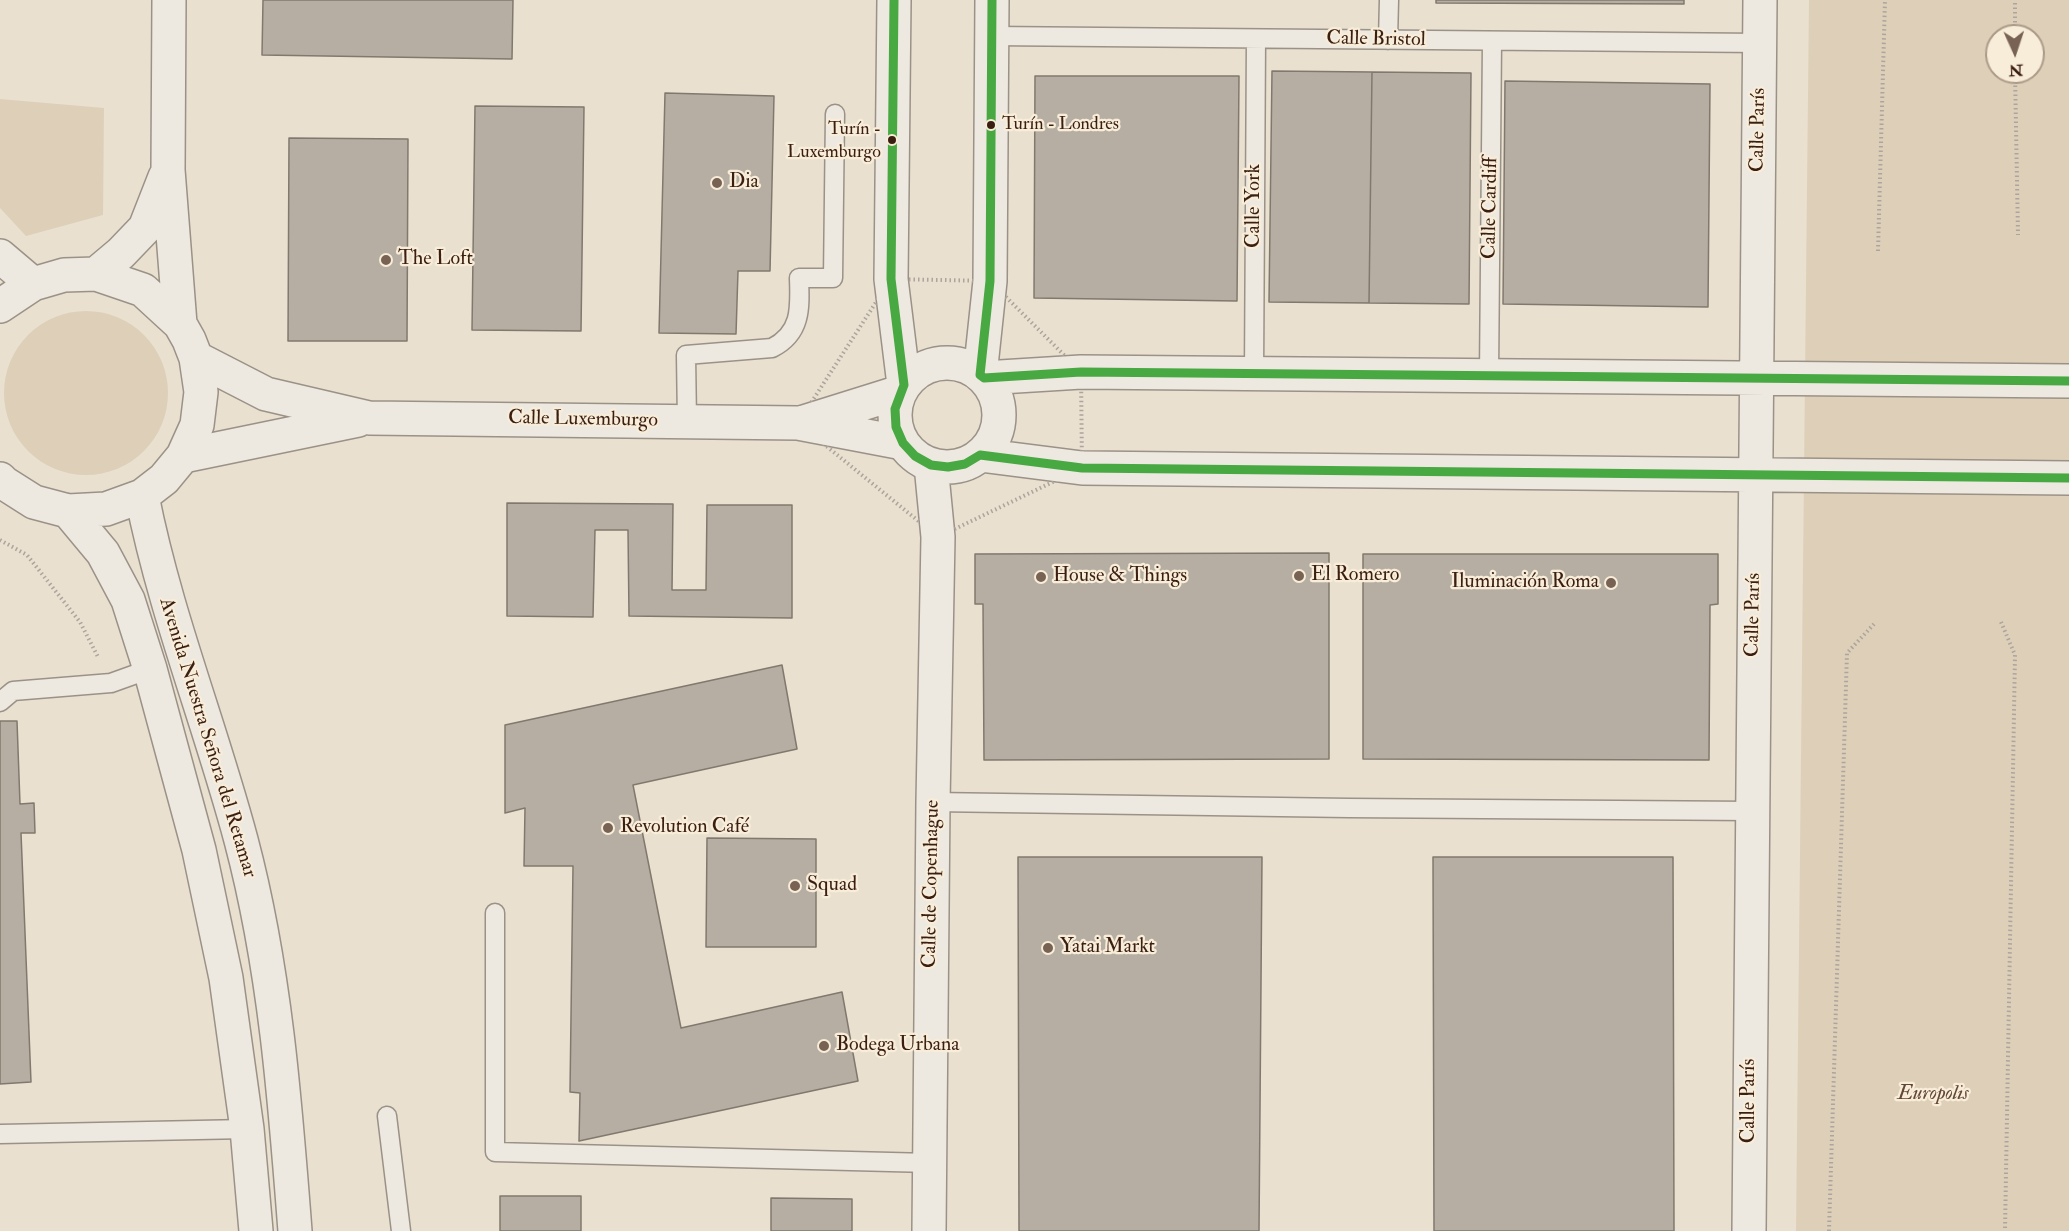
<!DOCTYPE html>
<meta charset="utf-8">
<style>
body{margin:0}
#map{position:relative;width:2069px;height:1231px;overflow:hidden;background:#e9e0cf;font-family:"IM FELL Double Pica",serif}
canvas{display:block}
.north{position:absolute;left:1985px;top:24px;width:60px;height:60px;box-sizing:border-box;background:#f8edd9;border:2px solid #ac9a89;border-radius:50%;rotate:177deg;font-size:16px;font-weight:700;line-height:24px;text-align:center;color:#3b1e12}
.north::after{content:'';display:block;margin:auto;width:21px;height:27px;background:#786254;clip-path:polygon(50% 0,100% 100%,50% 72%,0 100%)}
</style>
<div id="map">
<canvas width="2069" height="1231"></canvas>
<div class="north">N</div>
</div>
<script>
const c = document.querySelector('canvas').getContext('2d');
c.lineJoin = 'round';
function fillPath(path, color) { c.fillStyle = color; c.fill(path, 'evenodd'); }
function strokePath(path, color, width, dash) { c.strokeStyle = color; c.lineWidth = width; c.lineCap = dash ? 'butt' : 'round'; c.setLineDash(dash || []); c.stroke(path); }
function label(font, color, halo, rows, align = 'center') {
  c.font = font + ' "IM FELL Double Pica",serif'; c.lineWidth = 4.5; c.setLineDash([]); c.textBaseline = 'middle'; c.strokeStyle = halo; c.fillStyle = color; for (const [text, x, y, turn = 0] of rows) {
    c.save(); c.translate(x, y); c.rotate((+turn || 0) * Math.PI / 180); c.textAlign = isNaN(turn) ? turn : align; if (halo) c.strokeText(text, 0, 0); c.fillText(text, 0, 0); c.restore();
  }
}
fillPath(new Path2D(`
 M1809 0H2069V1231H1796ZM1997 36H2033V72H1997Z
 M0 99 104 108 103 215 26 236 0 208Z
 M4 393a82 82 0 1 1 164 0a82 82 0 1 1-164 0Z`), '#ded0b8');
const building = new Path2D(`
 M263 0H513L512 59 262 55Z
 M1436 0H1684V4L1436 3Z
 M1272 71 1372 72 1369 303 1269 302Z
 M1372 72 1471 73 1469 304 1369 303Z
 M1035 76H1239L1237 301 1034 298Z
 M1505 81 1710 84 1708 307 1503 304Z
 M665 93 774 96 770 271H738L736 334 659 333Z
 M475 106 584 107 581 331 472 330Z
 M289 138 408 139 407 341H288Z
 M507 503 673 504 672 590H706L707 505H792V618L629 616 628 530H595L593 617 507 616Z
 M1329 553V759L984 760 983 604H975V554Z
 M1363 554H1718V604L1710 605 1709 760 1363 759Z
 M782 665 797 749 633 785 681 1028 842 992 858 1081 579 1141 580 1093 570 1092 573 866H524L525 808 505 813V725Z
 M0 721H17L20 804 34 803 35 833H21L31 1082 0 1084Z
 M707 838 816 839V947H706Z
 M1018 857H1262L1259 1231H1019Z
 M1433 857H1673L1674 1231H1434Z
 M500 1196H581V1231H500Z
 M771 1198 852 1199V1231H771Z`);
fillPath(building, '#b6aea2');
strokePath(building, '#82796e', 1.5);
const lane = new Path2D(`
 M992 36 1760 43
 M1388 40 1389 0
 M1254 373 1256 39
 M1489 375 1492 41
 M687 422 686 355 772 348C802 333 800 307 799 278H833L835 114
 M0 702 13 691 111 683 150 669
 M933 802 1349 808 1751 811
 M495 913V1152L930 1163
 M387 1116 401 1231
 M0 1134 247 1129`);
const street = new Path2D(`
 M169 0 168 170 180 324
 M894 0 891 279 904 385
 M0 256 33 284
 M96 274 121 253 145 228 165 177
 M0 306 33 284 64 275 96 274 143 290 180 324 189 340 196 358 201 392 197 425 183 456 164 479 142 496 106 509 68 511 34 502 4 483 0 479
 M196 358 266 394 369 418 798 423 903 443
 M895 415a52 52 0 1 1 104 0a52 52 0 1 1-104 0Z
 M980 375 990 281 992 0
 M984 378 1081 372 2069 381
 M804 422 900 392
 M980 455 1082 468 2069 478
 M183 456 358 420
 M142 496C165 613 210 724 241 840 275 968 285 1100 295 1231
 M68 511 103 553 128 600 150 669 199 850 226 978 247 1129 256 1231
 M929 1231 933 802 938 537 931 465
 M1749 1231 1760 0`);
strokePath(lane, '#9b9287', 21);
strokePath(street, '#9b9287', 36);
strokePath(new Path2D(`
 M2015 36V0
 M2015 72 2018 235
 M1878 251 1885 0
 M891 279 990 281 1081 372 1082 468 938 537 798 423Z
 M0 540 27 555 80 622 98 657
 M2001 622 2015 655 2005 1231
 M1829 1231 1847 653 1874 624`), '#aca49d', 4, [1.5, 3]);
strokePath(lane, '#ede8e0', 18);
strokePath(street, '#ede8e0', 33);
strokePath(new Path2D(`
 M894 0 891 279 904 385 895 409 896 427 903 443 915 456 931 465 948 467 965 464 980 455 1082 468 2069 478
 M992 0 990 281 980 375 984 378 1081 372 2069 381`), '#48a842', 9);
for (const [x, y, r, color] of [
 [991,125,5,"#3b1e12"],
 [892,140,5,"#3b1e12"],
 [717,183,6,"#786254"],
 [386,260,6,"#786254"],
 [1299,576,6,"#786254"],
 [1041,577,6,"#786254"],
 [1611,583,6,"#786254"],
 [608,828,6,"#786254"],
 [795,886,6,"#786254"],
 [1048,948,6,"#786254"],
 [824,1046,6,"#786254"]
]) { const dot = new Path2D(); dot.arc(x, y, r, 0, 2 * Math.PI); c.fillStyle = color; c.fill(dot); strokePath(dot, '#f8edd9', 2); }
label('18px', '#3b1e12', '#f8edd9', [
 ["Turín - Londres",1002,125],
 ["Turín -",881,130,"right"],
 ["Luxemburgo",881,153,"right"]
], 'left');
label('20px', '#3b1e12', '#f8edd9', [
 ["Calle Bristol",1376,40,1],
 ["Calle París",1759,130,-89],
 ["Calle York",1255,206,-90],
 ["Calle Cardiff",1491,208,-89],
 ["Calle Luxemburgo",583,420,1],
 ["Calle París",1754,615,-89],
 ["Avenida Nuestra Señora del Retamar",207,738,73],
 ["Calle de Copenhague",932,884,-89],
 ["Calle París",1750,1101,-90]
]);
label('20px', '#3b1e12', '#f8edd9', [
 ["Dia",729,183],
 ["The Loft",398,260],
 ["El Romero",1311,576],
 ["House & Things",1053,577],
 ["Iluminación Roma",1599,583,"right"],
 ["Revolution Café",620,828],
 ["Squad",807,886],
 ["Yatai Markt",1060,948],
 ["Bodega Urbana",836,1046]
], 'left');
label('italic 20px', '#624737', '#f8edd9', [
 ["Europolis",1933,1095]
]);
</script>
